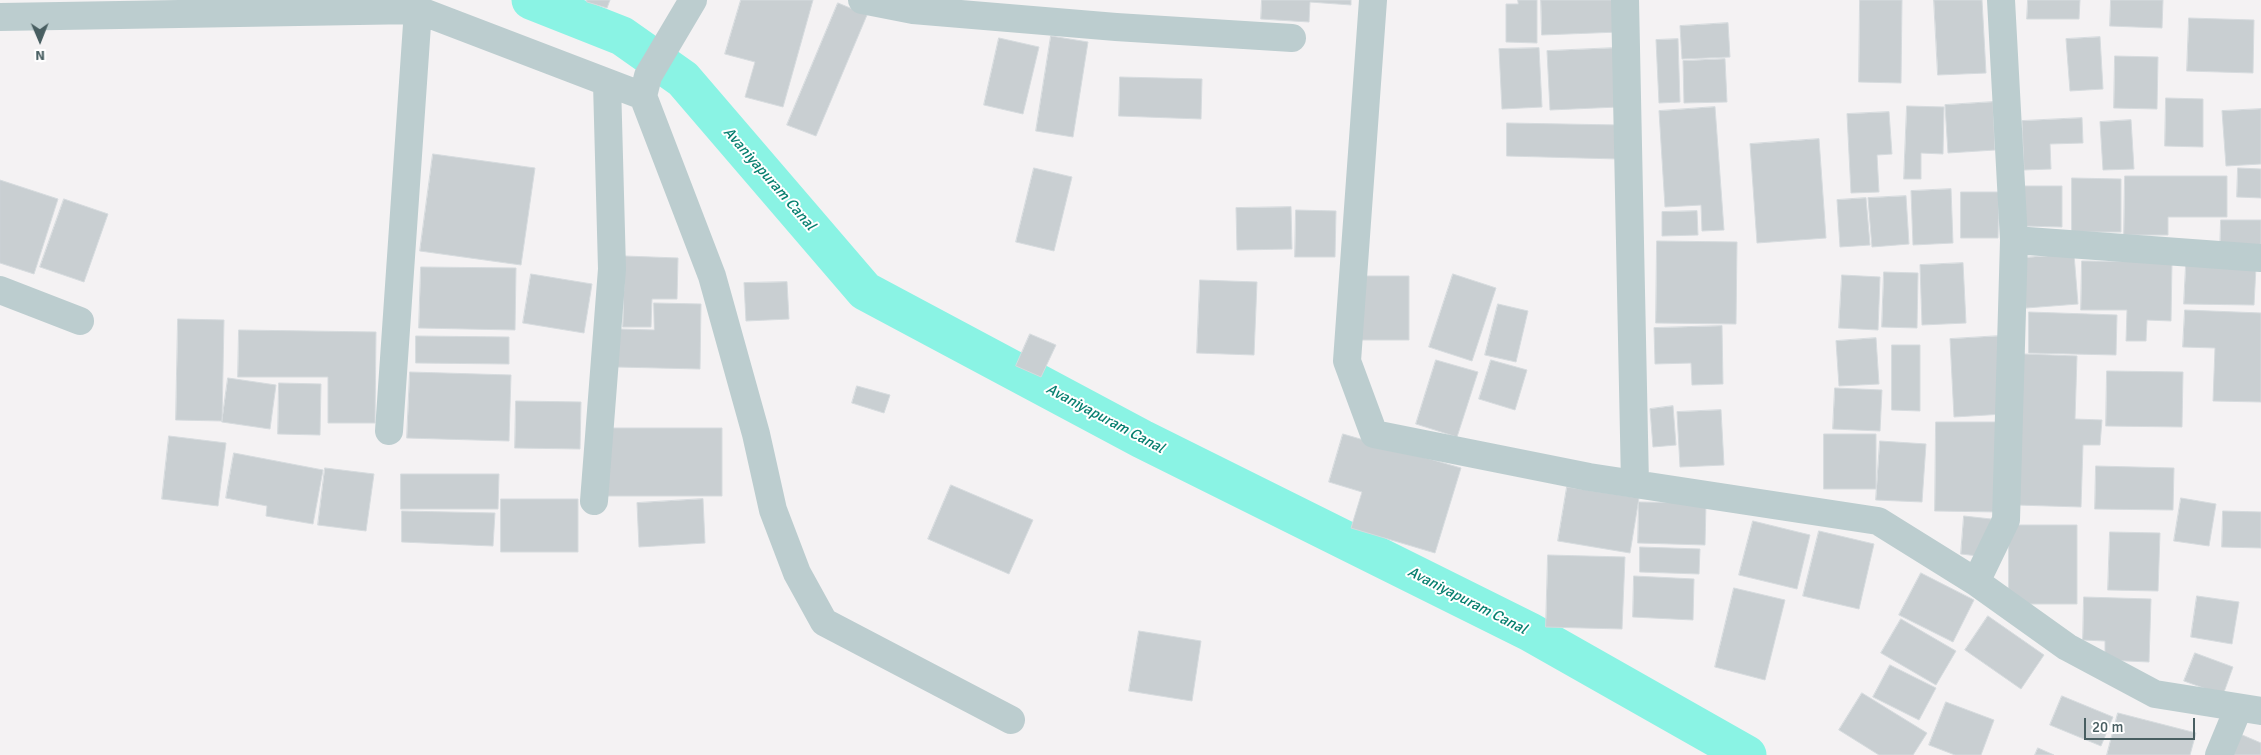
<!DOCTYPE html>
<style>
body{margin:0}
#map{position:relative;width:2261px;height:755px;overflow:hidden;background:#f4f2f3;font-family:Signika,sans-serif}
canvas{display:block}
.north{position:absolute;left:15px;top:15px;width:50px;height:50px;-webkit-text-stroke:4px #fff;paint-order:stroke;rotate:179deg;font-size:14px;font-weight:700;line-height:20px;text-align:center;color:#485e61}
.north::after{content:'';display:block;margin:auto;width:18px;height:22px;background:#485e61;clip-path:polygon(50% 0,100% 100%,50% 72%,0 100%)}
.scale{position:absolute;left:2084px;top:718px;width:111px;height:22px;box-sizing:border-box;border:2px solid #485e61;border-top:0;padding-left:6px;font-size:15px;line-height:18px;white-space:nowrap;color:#485e61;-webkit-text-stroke:4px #fff;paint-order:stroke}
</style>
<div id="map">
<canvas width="2261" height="755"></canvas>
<div class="north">N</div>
<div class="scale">20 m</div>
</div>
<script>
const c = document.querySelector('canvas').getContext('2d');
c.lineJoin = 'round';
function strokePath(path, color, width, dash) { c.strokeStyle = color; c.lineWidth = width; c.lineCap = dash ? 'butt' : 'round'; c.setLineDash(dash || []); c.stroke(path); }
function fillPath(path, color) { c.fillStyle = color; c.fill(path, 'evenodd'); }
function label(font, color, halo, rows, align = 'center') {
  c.font = font + ' Signika,sans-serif'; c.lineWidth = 4; c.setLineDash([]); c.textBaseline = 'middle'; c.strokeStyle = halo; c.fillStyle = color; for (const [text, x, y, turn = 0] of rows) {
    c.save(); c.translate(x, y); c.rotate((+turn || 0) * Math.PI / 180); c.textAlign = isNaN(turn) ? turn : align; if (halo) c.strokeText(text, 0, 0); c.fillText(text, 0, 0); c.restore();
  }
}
strokePath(new Path2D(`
 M531 0 622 36 683 79 865 291 1142 439 1530 632 1747 755`), '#8af3e4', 39);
const building = new Path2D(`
 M587 0H610L607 8 587 2Z
 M741 0H813L783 107 745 97 755 62 725 54Z
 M1262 0H1351V5L1310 2 1309 22 1261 19Z
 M1518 0H1537V43L1506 42V4H1518Z
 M1541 0H1617L1619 32 1542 35Z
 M1860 0H1902L1901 83 1859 82Z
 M1934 0H1982L1986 73 1938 75Z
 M2028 0H2080L2079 19H2027Z
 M2111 0H2163L2162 28 2110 26Z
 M838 3 867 15 816 136 787 125Z
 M2189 18 2254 20 2253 73 2187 71Z
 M1728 23 1730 57 1682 59 1680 26Z
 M1051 36 1088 42 1073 137 1036 131Z
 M2100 37 2103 89 2070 91 2066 39Z
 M999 38 1039 47 1023 114 984 105Z
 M1678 39 1680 102 1659 103 1656 40Z
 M1539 48 1542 107 1502 109 1499 49Z
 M1615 48 1618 107 1550 110 1547 51Z
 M2115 56 2158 57 2157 109 2114 108Z
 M1725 59 1727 102 1684 103 1683 61Z
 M1120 77 1202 79 1201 119 1119 116Z
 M2166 98 2203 99V147L2165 146Z
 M1993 102 1995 150 1948 153 1945 105Z
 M1907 106 1944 107 1943 154 1921 153V179H1904Z
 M1715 107 1724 230 1702 231 1701 205 1665 207 1659 111Z
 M2261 109V164L2226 166 2222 111Z
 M1889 112 1892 154 1877 155 1879 192 1851 193 1847 114Z
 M2082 118 2083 143 2050 144 2051 169 2024 170 2022 121Z
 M2131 120 2134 169 2103 170 2100 122Z
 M1507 123 1619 125 1618 159 1507 156Z
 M1819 139 1826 238 1757 243 1750 144Z
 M433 154 535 168 521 265 420 251Z
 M1034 168 1072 177 1054 251 1016 242Z
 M2238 168 2261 169V198L2237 197Z
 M2125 176H2227V217H2168V235H2124Z
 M2072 178 2121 179V232H2072Z
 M0 180 58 199 34 274 0 263Z
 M2024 186H2062V227L2023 226Z
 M1951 189 1953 243 1913 245 1911 191Z
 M1961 192H1999L1998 238H1961Z
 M1906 196 1909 244 1872 247 1868 198Z
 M1866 198 1870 245 1840 247 1837 200Z
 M64 199 108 214 84 282 40 267Z
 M1291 207 1292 249 1237 250 1236 208Z
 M1296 210 1336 211 1335 257H1295Z
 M1697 211 1698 235 1662 236V212Z
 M2221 220H2261V253L2220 252Z
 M1657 241 1737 242 1736 324 1656 323Z
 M2074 254 2078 304 2026 308 2022 258Z
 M625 256 678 258 677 299H652L651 327H623Z
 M2082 261 2172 262 2171 321 2147 320 2146 341H2126L2127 310H2081Z
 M1963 263 1966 323 1922 325 1920 265Z
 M2186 265 2256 267 2254 305 2184 304Z
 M421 267 516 268 515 330 419 328Z
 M1884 272 1918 273 1917 328 1882 327Z
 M531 274 592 284 584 333 523 323Z
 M1453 274 1496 288 1472 361 1429 347Z
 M1842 275 1880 277 1878 330 1839 328Z
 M1361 276H1409V340H1361Z
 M1200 280 1257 282 1254 355 1197 353Z
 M787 282 789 319 746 321 744 283Z
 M654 303 701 304 700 369 617 367 618 329 654 330Z
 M1498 304 1528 311 1516 362 1485 355Z
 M2185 310 2261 313V402L2213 401 2215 348 2183 347Z
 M2029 312 2117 315 2116 355 2029 353Z
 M178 319 224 320 222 421 176 420Z
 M1722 326 1723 384 1692 385 1691 363 1655 364 1654 328Z
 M239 330 376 332 375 423H328V377H238Z
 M1030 334 1056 345 1041 377 1016 366Z
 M416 336 509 337V364L416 363Z
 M2000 336 2004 414 1954 417 1950 339Z
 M1876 338 1879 384 1839 386 1836 341Z
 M1892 345H1920V411L1892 410Z
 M2024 354 2077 356 2075 419 2102 420 2100 445H2083L2081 507 2017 505Z
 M1436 360 1478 372 1457 437 1416 424Z
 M1491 360 1527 370 1515 410 1479 399Z
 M2107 371 2183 372 2182 427 2106 426Z
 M410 372 511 375 509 441 407 438Z
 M228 378 276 385 270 429 222 422Z
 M279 383 321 384 320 435 278 434Z
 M857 386 890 395 884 413 852 403Z
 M1835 388 1882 390 1880 431 1833 429Z
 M516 401 581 402 580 449 515 448Z
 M1673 406 1676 445 1653 447 1650 409Z
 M1721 410 1724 465 1680 467 1677 412Z
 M1936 422H1998V512L1935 511Z
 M608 428H722V496H608Z
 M1343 434 1461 468 1435 553 1351 528 1362 492 1329 482Z
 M1824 434H1876V489H1824Z
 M169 436 226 443 218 506 162 499Z
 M1880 441 1926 444 1922 502 1876 500Z
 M234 453 323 470 313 524 266 516 267 506 226 498Z
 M2096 466 2174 468 2173 510 2095 509Z
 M325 468 374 474 366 531 318 525Z
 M401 474H499L498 509H401Z
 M951 485 1033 520 1009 574 928 539Z
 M1567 487 1639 498 1630 553 1558 541Z
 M2181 498 2216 504 2209 546 2174 541Z
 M501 499H578V552H501Z
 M703 499 705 543 639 547 637 503Z
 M1639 502 1706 503 1705 545 1638 543Z
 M402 511 495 513 493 546 402 542Z
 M2223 511 2261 512V548L2222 547Z
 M1964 516 1991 519 1987 557 1961 554Z
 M1753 521 1810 535 1797 589 1739 575Z
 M2009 525H2077V604H2009Z
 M1819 531 1874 544 1859 609 1803 596Z
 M2110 532 2160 533 2158 591 2108 590Z
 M1640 547 1700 549 1699 574 1640 572Z
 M1548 555 1625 557 1622 629 1546 627Z
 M1921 573 1974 600 1953 642 1899 615Z
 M1634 576 1694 579 1693 620 1633 617Z
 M1734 588 1785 600 1765 680 1715 667Z
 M2197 596 2239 602 2232 644 2191 637Z
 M2084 597 2151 599 2149 662 2105 660V641L2083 640Z
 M1988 616 2044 655 2021 689 1965 650Z
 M1901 619 1956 651 1936 685 1881 653Z
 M1139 631 1201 641 1192 701 1129 691Z
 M2195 653 2233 667 2223 695 2184 681Z
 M1890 665 1936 688 1919 720 1873 697Z
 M1862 693 1927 733 1913 755H1879L1839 730Z
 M2062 696 2113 717 2101 746 2050 725Z
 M1946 702 1994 720 1981 755H1955L1929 745Z
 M2118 713 2196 733 2190 755H2107Z
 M2240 734 2261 743V755H2232Z
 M2038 748 2054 755H2035Z`);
fillPath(building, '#c9cfd2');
strokePath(building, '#d6dbde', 1);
strokePath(new Path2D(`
 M862 0 913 10 1116 27 1292 38
 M1373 0 1347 361 1374 434 1589 477 1878 521 1976 582 2006 520 2014 240 2001 0
 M1625 0 1635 484
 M0 17 418 10 643 96 648 76 693 0
 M643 96 712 276 756 434 773 510 797 573 824 622 1011 720
 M2014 240 2261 258
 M0 290 80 321
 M389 431 418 10
 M594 501 612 269 607 83
 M1976 582 2067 647 2155 694 2261 711
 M2219 755 2238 709`), '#bccdcf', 28);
label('italic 15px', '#077f6f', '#fff', [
 ["Avaniyapuram Canal",769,179,49],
 ["Avaniyapuram Canal",1105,419,28],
 ["Avaniyapuram Canal",1467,601,27]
]);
</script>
